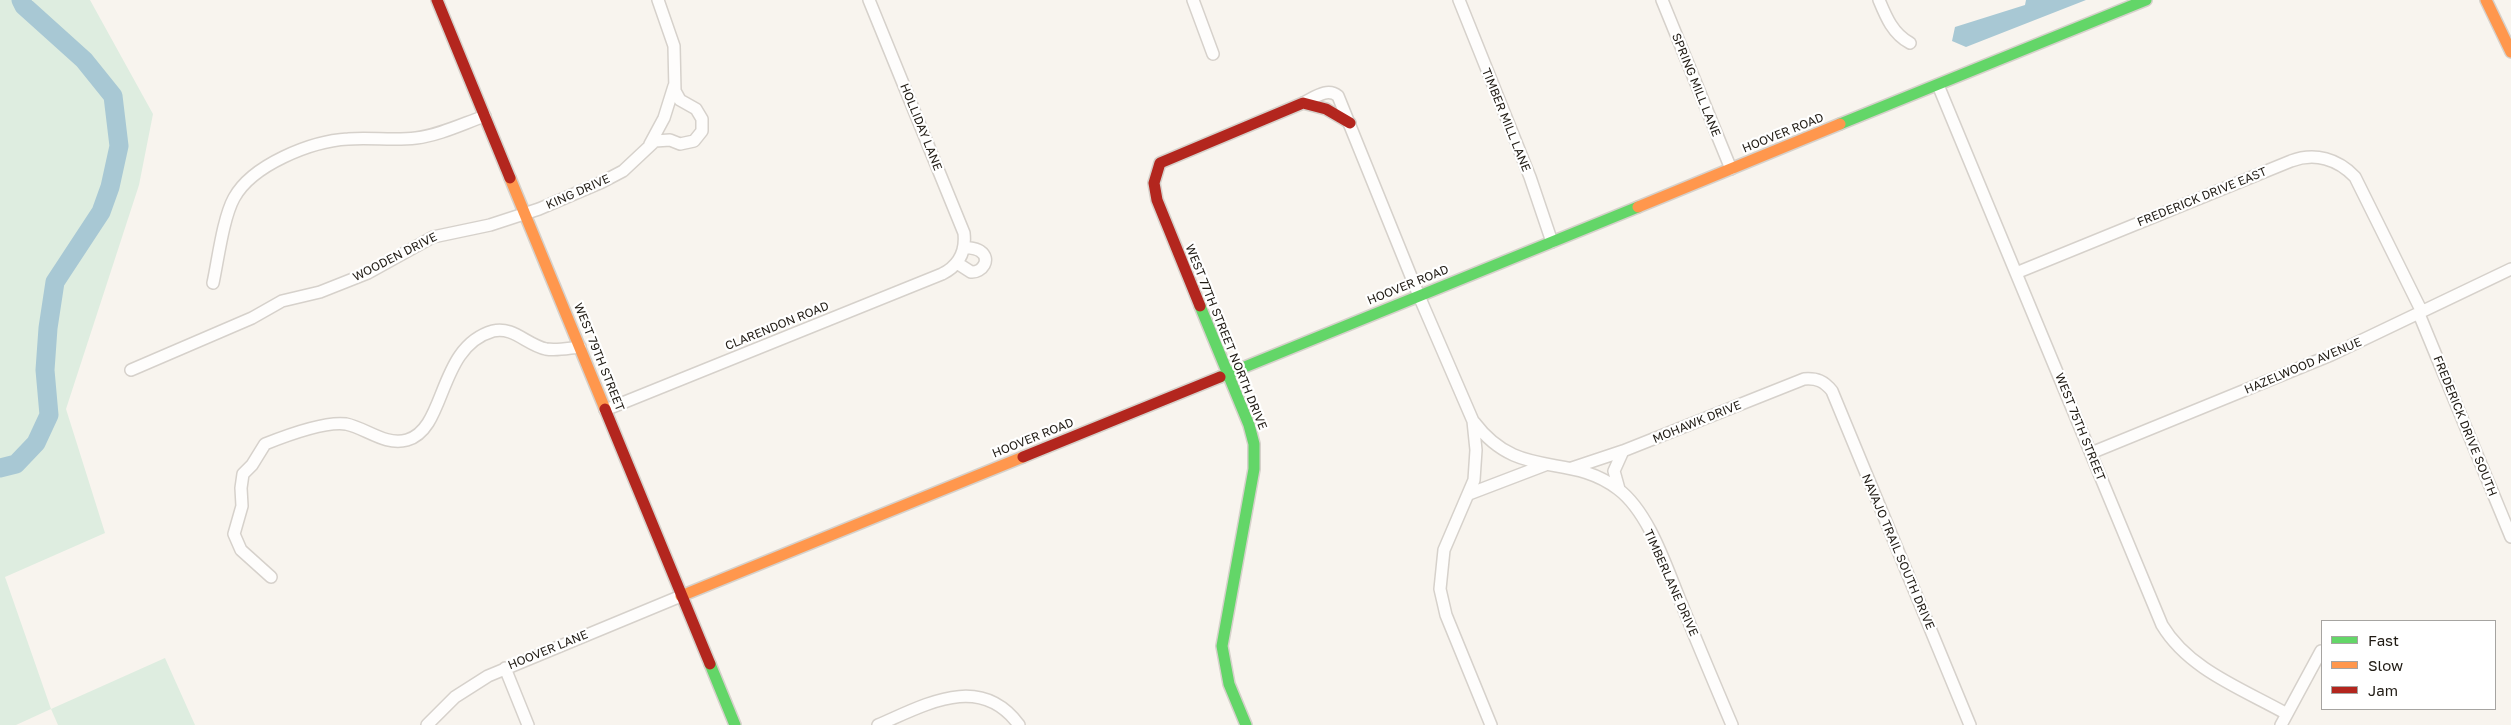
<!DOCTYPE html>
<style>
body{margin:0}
#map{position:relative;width:2511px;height:725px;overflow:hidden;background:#f8f4ee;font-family:"Golos Text",sans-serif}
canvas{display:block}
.legend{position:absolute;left:2321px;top:620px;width:175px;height:90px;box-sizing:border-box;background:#fff;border:1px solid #a6a4a1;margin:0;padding:6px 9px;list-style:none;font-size:15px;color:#201b14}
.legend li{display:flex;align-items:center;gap:10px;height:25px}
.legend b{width:25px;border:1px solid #a6a4a1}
</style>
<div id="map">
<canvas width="2511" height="725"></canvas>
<ul class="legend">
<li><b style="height:6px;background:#63d668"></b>Fast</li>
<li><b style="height:6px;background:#ff974d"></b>Slow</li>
<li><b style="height:6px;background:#b3261e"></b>Jam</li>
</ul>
</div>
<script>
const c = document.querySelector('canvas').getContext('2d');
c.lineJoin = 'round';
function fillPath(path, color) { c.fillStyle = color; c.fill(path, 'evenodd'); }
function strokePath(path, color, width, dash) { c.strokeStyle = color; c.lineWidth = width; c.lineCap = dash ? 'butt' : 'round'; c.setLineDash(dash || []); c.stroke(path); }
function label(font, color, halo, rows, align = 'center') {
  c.font = font + ' "Golos Text",sans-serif'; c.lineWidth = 4.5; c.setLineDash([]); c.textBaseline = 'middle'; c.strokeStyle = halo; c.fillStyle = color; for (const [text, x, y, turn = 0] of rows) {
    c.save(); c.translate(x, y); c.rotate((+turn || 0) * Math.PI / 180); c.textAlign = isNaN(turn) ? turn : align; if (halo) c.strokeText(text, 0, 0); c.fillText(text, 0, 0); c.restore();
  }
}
fillPath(new Path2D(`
 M0 0H90L153 114 139 185 66 409 105 533 5 577 51 709 165 658 195 725H58L51 709 16 725H0Z`), '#deede0');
fillPath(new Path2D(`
 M2026 0H2086L1966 47 1952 41 1955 27 2025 5Z`), '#a8c8d4');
strokePath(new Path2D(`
 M0 468 16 464 36 443 49 415 45 370 48 328 55 282 101 212 110 187 119 146 113 96 84 60 24 6 21 0`), '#a8c8d4', 19);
const street = new Path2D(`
 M1193 0 1213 54
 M1459 0 1530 177 1552 242
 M1662 0 1731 169
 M1879 0C1886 17 1893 34 1910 43
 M1938 85 2162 625C2189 670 2243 689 2287 714
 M1303 103C1314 98 1327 87 1338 96L1419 296 1473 421 1476 450 1474 480 1444 550 1440 589 1446 615 1491 725
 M650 144 664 118 674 86
 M957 263 971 272C982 273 992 259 980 251 976 248 969 248 964 247
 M2016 273 2291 161C2315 152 2338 159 2355 177L2422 312
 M213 283C218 260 223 218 234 198 252 165 311 141 348 139 371 137 393 141 416 138 440 135 462 124 485 116
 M2419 314 2511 537
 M131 370 252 318 282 301 320 292 368 273 433 237 490 225 539 209 602 182 623 171 655 141 670 140 680 144 694 141 702 131V119L696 109 680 100 675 91 674 46 658 0
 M605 410 942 274C960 265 966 251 964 233L869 0
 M1474 422C1519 482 1568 451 1618 489 1650 513 1667 570 1682 605 1698 645 1715 685 1732 725
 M2091 453 2331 355 2511 269
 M1572 468 1623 451 1804 379C1817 378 1824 381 1832 391L1970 725
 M1619 489 1614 471 1623 451
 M1469 494 1545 465
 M271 577 241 550 234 534 242 506 241 488 243 474 252 465 265 444C285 436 324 421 346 424 366 428 385 446 407 440 447 429 437 347 493 331 513 326 527 345 546 349 557 351 569 348 580 347
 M505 668 528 725
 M427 725 455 697 488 676 681 596
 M878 725C925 705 980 672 1019 725
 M2281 725 2321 651`);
const fast = new Path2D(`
 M1840 124 2146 0
 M1200 306 1249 425 1254 444V469L1222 646 1229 684 1246 725
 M1220 377 1638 207
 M710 664 735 725`);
const slow = new Path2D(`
 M2486 0 2511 52
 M510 178 605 409
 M1638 207 1840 124
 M681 596 1023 457`);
const jam = new Path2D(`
 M437 0 510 178
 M1200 306 1157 200 1154 183 1160 163 1303 103 1326 109 1350 123
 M605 409 710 664
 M1023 457 1220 377`);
strokePath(street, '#d6d1cb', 14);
strokePath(fast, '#d6d1cb', 14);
strokePath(slow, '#d6d1cb', 14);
strokePath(jam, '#d6d1cb', 14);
strokePath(street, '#fefdfc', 11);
strokePath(fast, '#63d668', 11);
strokePath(slow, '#ff974d', 11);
strokePath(jam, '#b3261e', 11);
label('12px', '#201b14', '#fff', [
 ["SPRING MILL LANE",1696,85,68],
 ["TIMBER MILL LANE",1506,120,68],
 ["HOLLIDAY LANE",921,127,68],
 ["HOOVER ROAD",1783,133,-22],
 ["KING DRIVE",578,192,-24],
 ["FREDERICK DRIVE EAST",2202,197,-22],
 ["WOODEN DRIVE",395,257,-27],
 ["HOOVER ROAD",1408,285,-22],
 ["CLARENDON ROAD",777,326,-22],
 ["WEST 77TH STREET NORTH DRIVE",1226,337,68],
 ["WEST 79TH STREET",599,357,68],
 ["HAZELWOOD AVENUE",2303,366,-23],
 ["MOHAWK DRIVE",1697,422,-22],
 ["FREDERICK DRIVE SOUTH",2465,426,68],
 ["WEST 75TH STREET",2080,427,68],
 ["HOOVER ROAD",1033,438,-22],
 ["NAVAJO TRAIL SOUTH DRIVE",1898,552,67],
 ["TIMBERLANE DRIVE",1671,583,66],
 ["HOOVER LANE",548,650,-22]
]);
</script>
